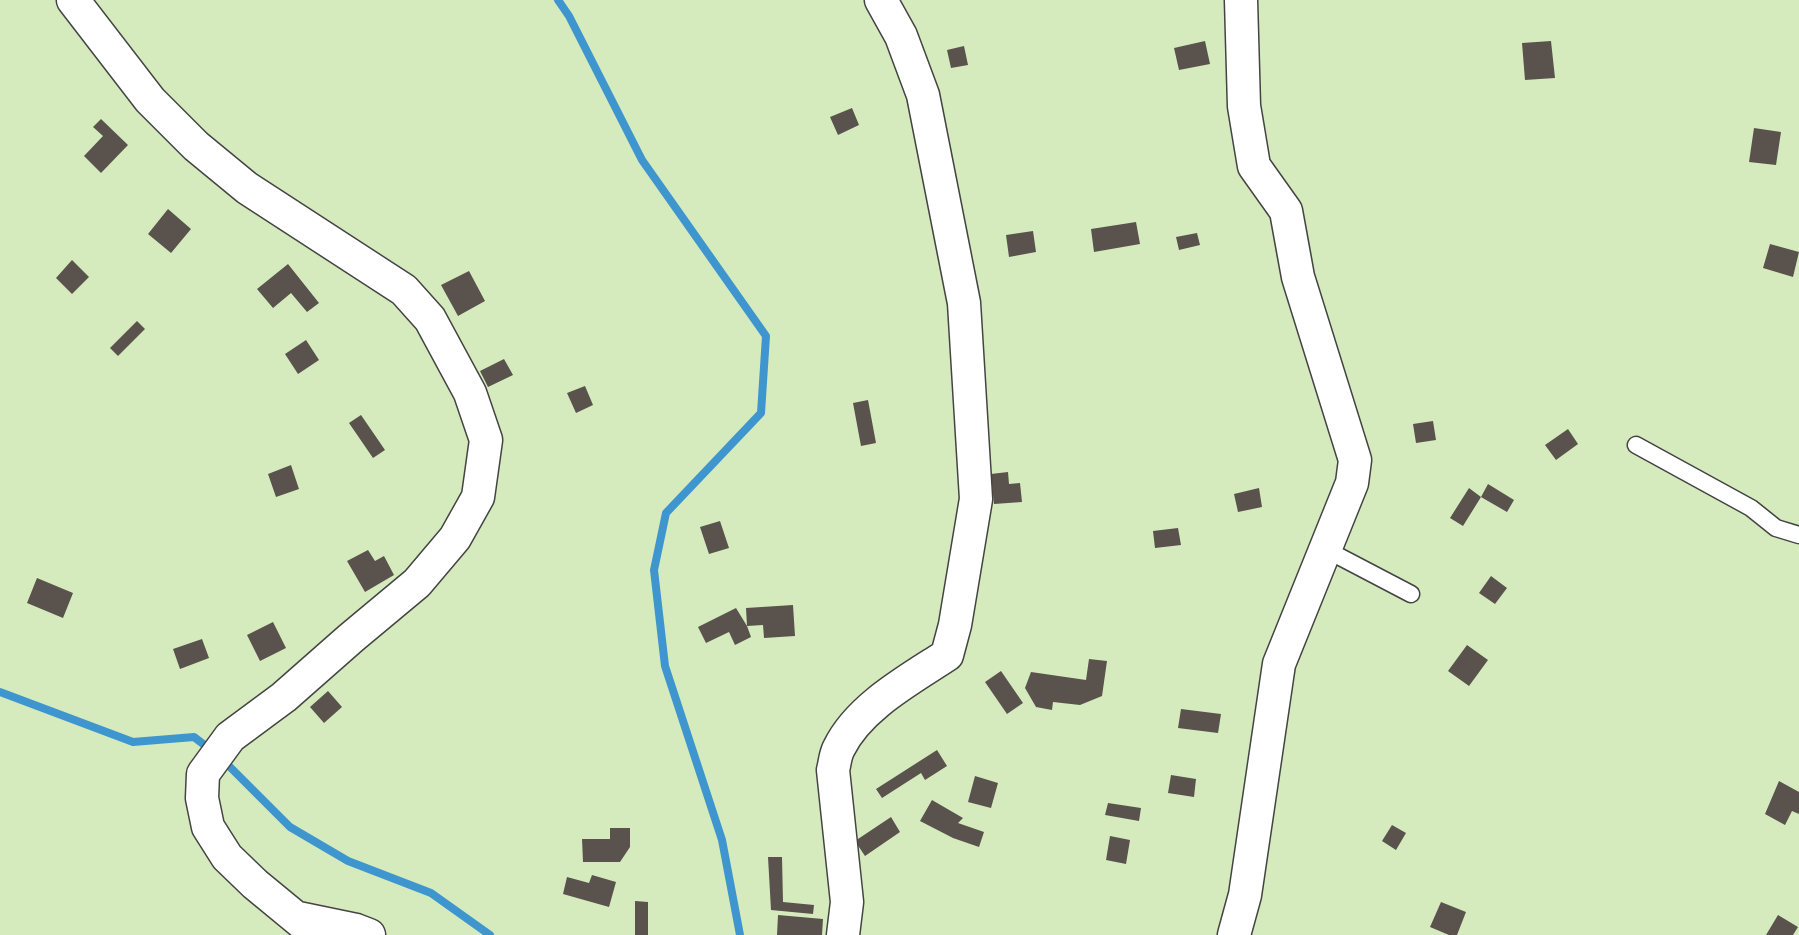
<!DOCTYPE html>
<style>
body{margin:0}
canvas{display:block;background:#fffdf5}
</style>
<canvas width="1799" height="935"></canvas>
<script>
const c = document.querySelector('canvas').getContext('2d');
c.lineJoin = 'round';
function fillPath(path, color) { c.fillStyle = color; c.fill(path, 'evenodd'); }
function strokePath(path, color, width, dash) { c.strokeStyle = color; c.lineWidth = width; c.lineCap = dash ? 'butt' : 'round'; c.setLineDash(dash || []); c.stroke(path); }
fillPath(new Path2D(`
 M0 0H1799V935H0Z`), '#d5ebbd');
strokePath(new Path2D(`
 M558 0 569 16 642 160 766 336 761 413 666 513 654 570 665 666 722 840 740 935
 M0 692 133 742 194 737 211 750
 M221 758 290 827 348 861 431 893 490 935`), '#3f96cf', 8);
fillPath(new Path2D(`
 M1205 41 1210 64 1179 70 1174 48Z
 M1551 41 1555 78 1525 80 1522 43Z
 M964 46 968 65 951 68 947 50Z
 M852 108 859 125 838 135 830 117Z
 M101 119 128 145 101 173 84 156 103 136 93 127Z
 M1754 128 1781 132 1776 165 1749 162Z
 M168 209 191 229 171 253 148 234Z
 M1136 222 1140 244 1094 252 1091 229Z
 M1033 231 1036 252 1009 257 1006 235Z
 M1197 233 1200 245 1179 250 1176 237Z
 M1770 244 1799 252 1793 277 1763 268Z
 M72 260 89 277 72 294 56 278Z
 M288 264 319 303 307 312 291 293 273 308 257 289Z
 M469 271 485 301 458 316 441 285Z
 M137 321 145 329 118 356 110 348Z
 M306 340 319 360 298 374 285 354Z
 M504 359 513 375 488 387 480 371Z
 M585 386 593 405 576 413 567 393Z
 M868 400 876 443 861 446 853 403Z
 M361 415 385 450 373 458 349 423Z
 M1433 421 1436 440 1416 443 1413 424Z
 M1568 429 1578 444 1556 460 1545 445Z
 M291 465 299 489 276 497 268 474Z
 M1008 472 1009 484 1020 483 1022 502 994 504 991 474Z
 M1488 484 1514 500 1507 512 1481 497Z
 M1259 488 1262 507 1238 512 1234 494Z
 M1469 488 1481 497 1463 526 1450 518Z
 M720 521 729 548 709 554 700 527Z
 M1178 528 1181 545 1155 548 1153 531Z
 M368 550 375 561 384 556 394 575 365 592 347 561Z
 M1491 576 1507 588 1495 604 1479 593Z
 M37 578 73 593 63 618 27 603Z
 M793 605 795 636 764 638 763 625 747 626 746 608Z
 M736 608 747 626 751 637 735 645 729 632 706 643 698 627Z
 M273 622 286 648 260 661 247 635Z
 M202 639 209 658 180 669 173 649Z
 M1467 645 1488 660 1469 686 1448 671Z
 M1089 659 1107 661 1102 696 1080 705 1053 702 1052 710 1036 707 1025 688 1031 672 1086 680Z
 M1001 671 1023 703 1007 714 985 682Z
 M328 691 342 707 324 723 310 707Z
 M1181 709 1221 714 1218 733 1178 728Z
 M937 750 947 766 925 780 921 773 882 798 876 789Z
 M1171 775 1196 779 1194 797 1168 793Z
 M975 776 998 783 991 808 968 802Z
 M1779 781 1799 792V814L1792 811 1785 825 1765 814Z
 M932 800 963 818 958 823 984 832 979 847 953 838 920 821Z
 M1108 803 1141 808 1139 821 1105 815Z
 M891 817 900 832 865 856 855 841Z
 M1392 825 1406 833 1396 850 1382 841Z
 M610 828H630V847L620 862H583L582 839H610Z
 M1110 836 1130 840 1126 864 1106 860Z
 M768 857H782L783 902 814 905 813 914 771 910Z
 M592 875 616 882 609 907 563 894 567 877 589 883Z
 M635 901 648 902V935H635Z
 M1441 902 1466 912 1457 935H1449L1430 927Z
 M778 915 823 919 822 935H777Z
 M1778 915 1798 927 1793 935H1766Z`), '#5a524d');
const lane = new Path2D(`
 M1636 445 1751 508 1776 528 1799 535
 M1325 549 1411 594`);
const street = new Path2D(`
 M73 0 150 100 196 146 247 188 404 290 430 319 470 393 486 440 478 497 455 538 417 583 351 638 284 697 230 737 203 774 202 798 208 827 227 857 255 884 317 935
 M298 918 356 930 369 935
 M843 935 847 902 833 770C835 763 835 755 839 748 859 707 909 680 947 655L955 625 976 499 964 303 923 95 901 36 881 0
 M1234 935 1245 895 1279 664 1352 483 1355 460 1298 277 1286 211 1254 166 1244 106 1241 0`);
strokePath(lane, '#444', 19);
strokePath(street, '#444', 35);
strokePath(lane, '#fff', 16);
strokePath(street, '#fff', 32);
</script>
